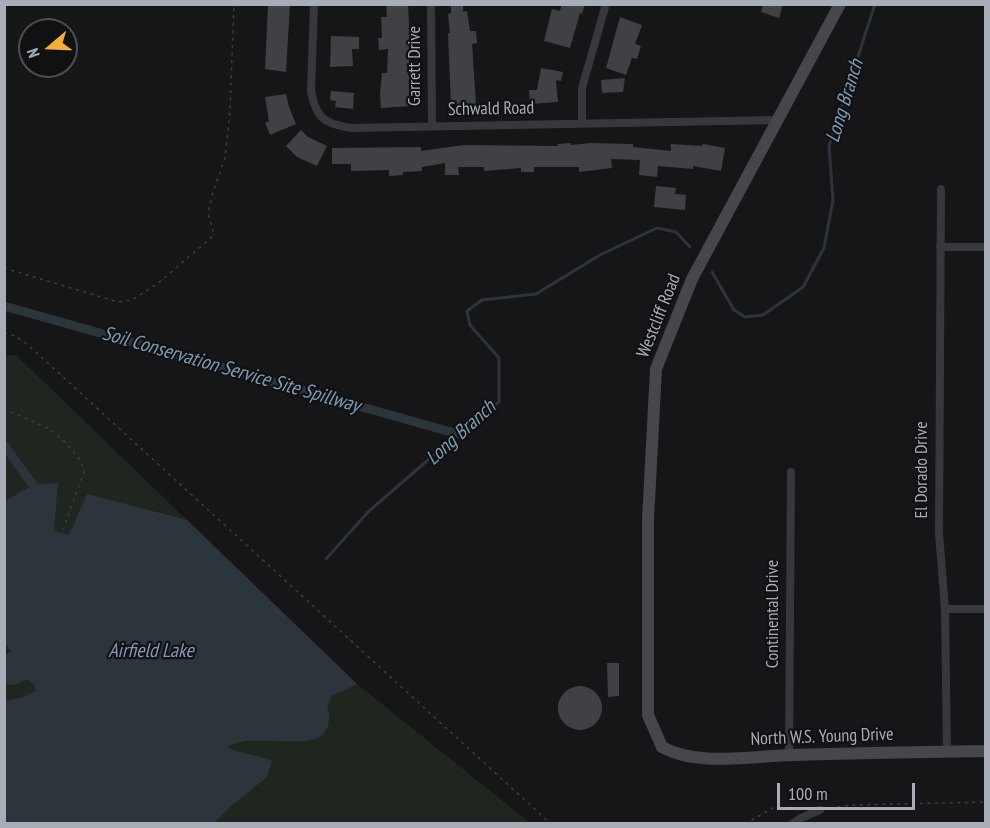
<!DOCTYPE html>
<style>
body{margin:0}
#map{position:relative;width:990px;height:828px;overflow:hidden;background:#161618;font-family:"PT Sans Narrow",sans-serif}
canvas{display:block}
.frame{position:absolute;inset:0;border:6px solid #a8adb8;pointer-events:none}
.north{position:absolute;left:18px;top:18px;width:60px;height:60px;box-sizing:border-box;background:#111113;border:2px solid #4d4f55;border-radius:50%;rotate:251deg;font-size:16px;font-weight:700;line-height:24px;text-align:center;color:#a8adb8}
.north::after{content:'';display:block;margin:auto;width:21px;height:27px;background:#f2b134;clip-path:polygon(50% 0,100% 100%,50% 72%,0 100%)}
.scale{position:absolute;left:777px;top:783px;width:138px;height:27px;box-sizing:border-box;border:3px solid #a8adb8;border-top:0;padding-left:8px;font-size:18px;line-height:21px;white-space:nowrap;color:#a8adb8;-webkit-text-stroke:4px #111113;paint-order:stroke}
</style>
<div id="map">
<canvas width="990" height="828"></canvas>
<div class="frame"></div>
<div class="north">N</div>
<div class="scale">100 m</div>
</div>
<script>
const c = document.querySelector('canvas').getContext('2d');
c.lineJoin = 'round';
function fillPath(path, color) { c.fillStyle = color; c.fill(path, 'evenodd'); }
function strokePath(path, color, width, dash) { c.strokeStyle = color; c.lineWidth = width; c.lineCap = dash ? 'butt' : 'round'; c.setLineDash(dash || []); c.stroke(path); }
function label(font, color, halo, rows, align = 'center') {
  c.font = font + ' "PT Sans Narrow",sans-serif'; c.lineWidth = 4.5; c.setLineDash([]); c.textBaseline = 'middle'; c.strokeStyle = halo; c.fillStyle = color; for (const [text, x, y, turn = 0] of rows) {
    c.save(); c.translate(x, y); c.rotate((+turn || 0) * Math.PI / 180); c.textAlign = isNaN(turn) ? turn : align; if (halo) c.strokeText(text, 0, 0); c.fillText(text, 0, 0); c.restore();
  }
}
fillPath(new Path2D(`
 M4 355H16L357 684 530 823 5 824Z`), '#1e261f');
fillPath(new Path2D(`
 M58 483 54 531 69 535 87 494 187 520 357 684 332 696 327 706C330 715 331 729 321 736 307 746 263 739 246 741 239 742 233 744 227 746 240 755 257 754 272 761L267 777 231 806 214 823H5V701L20 698 36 691 34 684 26 679 15 685 5 684V656L11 651 4 642 5 501 33 485Z`), '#2c353c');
strokePath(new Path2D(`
 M712 272 734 310 745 317 763 315 803 287 824 248 833 200 829 146 875 4
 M326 559 368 512 458 434 499 402V358L470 325 467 311 482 300 536 294 600 255 657 228 676 232 690 247`), '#2c353c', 3);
strokePath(new Path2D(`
 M4 306 458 434
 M4 445 33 485`), '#2c353c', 9);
fillPath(new Path2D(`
 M268 4H290L286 72 265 69Z
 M386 4H408L410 48 408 75H410L411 106 381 108 380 94 382 73H387L388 49 379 50 378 38H382L381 17H387Z
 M451 4H463V12L467 11 470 31H476L477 43 472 44 476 104 451 105 448 33H450L448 14 451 13Z
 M562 4H585L582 14 580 13 570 48 544 41 552 9 560 11Z
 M763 4H783L779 18 761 12Z
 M620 17 642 25 635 44 641 46 637 59 632 58 626 75 606 68Z
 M331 36 359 37V49H352L353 66 330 67Z
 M541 68 563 72 561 81 556 80 558 102 530 104 529 90H537Z
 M625 78 623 92 602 93 601 80Z
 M331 91 354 93 353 109 335 107 336 101 330 100Z
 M286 94 289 107 296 124 270 135 265 123 269 121 265 97Z
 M301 130 308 137 327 146 317 166 297 157 286 146Z
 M571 143V145L590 143 633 144V147L671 151V144L702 146 703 144 725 148 721 171 693 166V169L658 166 657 177 639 175 640 160 611 159 612 168 579 172V167H534V172H521V168L484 171V167H458L459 175H445V163L422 167V171L403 172V175L389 176V170L351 171V164H332V148L421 147V151L464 145 558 146V144Z
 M656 186 676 188 675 194 686 195 685 210 654 207Z
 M607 663H619V696L608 697Z
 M558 708a22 22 0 1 1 44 0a22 22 0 1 1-44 0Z`), '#404145');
strokePath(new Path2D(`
 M4 268 118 302 132 300 157 284 211 238 213 230 208 214 213 192 225 158 230 110 234 4
 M4 333 15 336 27 344 551 824
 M4 409 50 429 66 443 81 461 84 472 63 530
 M830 808 851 805 986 802
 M745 824 778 805`), '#3d3f44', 1.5, [3, 4.5]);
strokePath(new Path2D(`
 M314 4 311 91C316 119 325 124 352 128L779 120
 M431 4 432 126
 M582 123V88L606 4
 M941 189 939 533 945 609 947 752
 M940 247H986
 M945 609H986
 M789 755 791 472
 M792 824 801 818 820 810`), '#37383d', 8);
strokePath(new Path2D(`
 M840 4 692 279 656 369 648 520V715L662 747C698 767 752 756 793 755 857 753 921 752 986 751`), '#45474d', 12);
label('18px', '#a8adb8', '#111113', [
 ["Garrett Drive",415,66,-90],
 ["Schwald Road",491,109,-1],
 ["Westcliff Road",659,316,-68],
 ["El Dorado Drive",922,470,-90],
 ["Continental Drive",773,614,-90],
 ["North W.S. Young Drive",822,737,-2]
]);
label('italic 20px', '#7f9bb3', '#111113', [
 ["Long Branch",845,101,-73],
 ["Soil Conservation Service Site Spillway",231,370,16],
 ["Long Branch",461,433,-42],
 ["Airfield Lake",151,651]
]);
</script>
